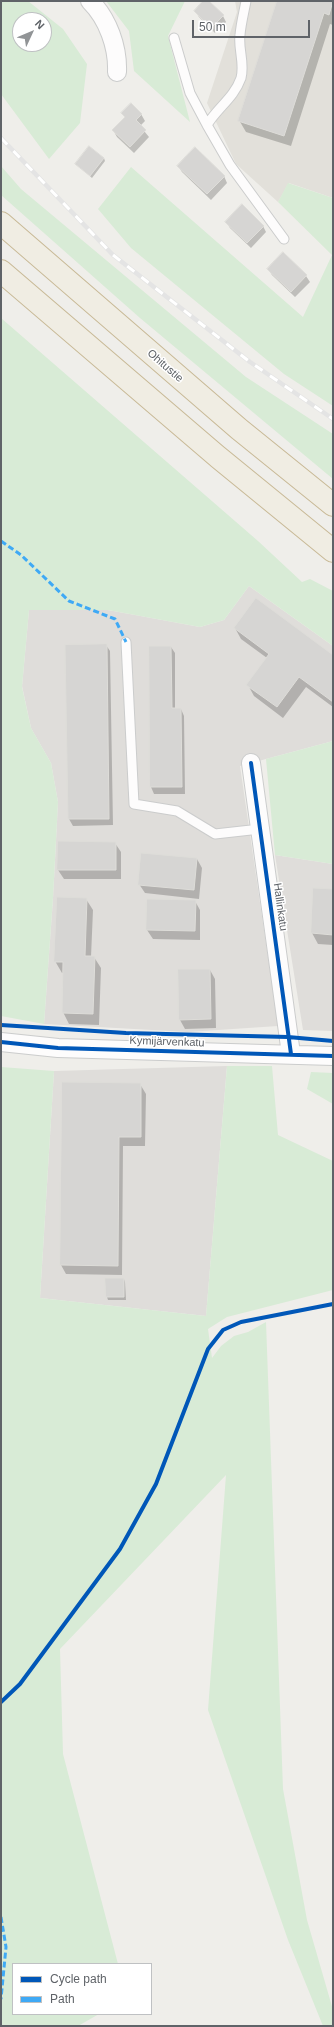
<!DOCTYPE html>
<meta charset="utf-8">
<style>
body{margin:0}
#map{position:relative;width:334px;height:2027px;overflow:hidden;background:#efeeea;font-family:Arial,sans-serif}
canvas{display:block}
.frame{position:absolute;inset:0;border:2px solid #5f6368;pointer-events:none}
.legend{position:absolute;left:12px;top:1963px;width:140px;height:52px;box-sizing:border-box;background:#fff;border:1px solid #bfc1c3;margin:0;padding:5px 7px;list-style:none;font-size:12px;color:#5f6368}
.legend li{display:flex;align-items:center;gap:8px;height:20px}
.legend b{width:20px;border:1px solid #bfc1c3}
.north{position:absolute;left:12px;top:12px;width:40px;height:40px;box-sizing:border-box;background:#fff;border:1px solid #bfc1c3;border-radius:50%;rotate:46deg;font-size:11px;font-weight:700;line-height:16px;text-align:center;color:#5f6368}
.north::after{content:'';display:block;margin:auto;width:14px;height:18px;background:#919496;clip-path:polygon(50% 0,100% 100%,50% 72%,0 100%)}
.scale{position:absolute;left:192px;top:20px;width:118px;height:18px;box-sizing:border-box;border:2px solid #5f6368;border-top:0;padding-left:5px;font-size:12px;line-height:14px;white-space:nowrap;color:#5f6368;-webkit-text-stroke:3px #fff;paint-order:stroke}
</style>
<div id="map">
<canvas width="334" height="2027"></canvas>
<div class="frame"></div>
<ul class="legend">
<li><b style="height:5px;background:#0057b8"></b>Cycle path</li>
<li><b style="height:5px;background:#3fa9f5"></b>Path</li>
</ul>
<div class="north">N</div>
<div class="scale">50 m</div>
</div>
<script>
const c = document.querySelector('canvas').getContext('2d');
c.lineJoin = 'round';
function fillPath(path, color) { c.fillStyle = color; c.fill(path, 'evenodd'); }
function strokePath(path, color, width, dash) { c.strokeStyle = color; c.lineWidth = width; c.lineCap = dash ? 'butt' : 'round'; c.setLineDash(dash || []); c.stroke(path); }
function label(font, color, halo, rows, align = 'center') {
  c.font = font + ' Arial,sans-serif'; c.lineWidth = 3; c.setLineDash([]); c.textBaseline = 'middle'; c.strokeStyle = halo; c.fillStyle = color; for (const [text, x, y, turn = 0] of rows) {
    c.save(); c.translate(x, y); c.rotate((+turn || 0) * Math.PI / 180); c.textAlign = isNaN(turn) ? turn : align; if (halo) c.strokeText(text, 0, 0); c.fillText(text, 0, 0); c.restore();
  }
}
fillPath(new Path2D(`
 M249 586 333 646V741L240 766 278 1026 188 1032 44 1024 53 898 58 802 51 763 31 728 22 686 29 610H108L200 627 224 620Z
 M275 855 333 864V1031L303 1030Z
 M227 1066 206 1316 40 1298 54 1071Z`), '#dfddda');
fillPath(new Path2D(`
 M235 1H333V198L289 183 278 202 236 164 207 103 237 12Z`), '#e2e0da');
fillPath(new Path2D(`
 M1 1H28L63 29 87 64 80 123 49 159 1 94ZM20 20H44V44H20Z
 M106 1H185L168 36 190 122 134 71 129 31Z
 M1 166 21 189 246 377 333 434V479L140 318 1 195Z
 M131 167 303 317 332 255 278 202 288 183 333 198V406L284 374 131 248 98 209Z
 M1 318 258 541 302 582 310 579 333 591V646L249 586 224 620 200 627 108 610H29L22 687 31 728 51 763 58 802 53 898 44 1024 1 1016Z
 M333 741V864L275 855 266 759Z
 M227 1066H272L278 1135 333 1161V1290L227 1317 208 1329 212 1358 221 1346 234 1336 248 1332 266 1322 283 1789 307 1920 333 2010V2026H323L288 1940 208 1710 226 1475 60 1649 63 1754 118 1964H13V2014H99L78 2026H1V1067L54 1071 40 1298 206 1316Z
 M311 1072 333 1073V1104L307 1089Z`), '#d8ebd6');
fillPath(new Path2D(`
 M205 1H208L223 16 226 22 215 33 199 17 195 11Z
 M278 1H333V25L330 24 291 146 246 132 239 120Z
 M122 113 141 114 145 121 140 126 149 137 134 153 117 137 113 130 125 118Z
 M104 158 105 161 92 178 77 164Z
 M178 166 224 176 227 183 211 200 182 172Z
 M226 222 263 226 266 232 251 248 230 228Z
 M268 269 306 276 310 282 295 297 272 275Z
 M235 628 333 656V707L306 687 283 718 254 696 248 685 267 658 241 639Z
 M106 645 110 651 113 825 73 826 69 819 66 646Z
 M150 647H171L175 653V709H181L184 716 185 794H154L151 787Z
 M115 843 121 852V879H64L58 870Z
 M197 859 202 868 199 899 145 893 139 884Z
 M333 890V945L318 944 312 933Z
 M86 899 93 910 91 957H94L101 968 99 1025 69 1024 63 1012 64 973H62L55 961Z
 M195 901 200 910V940L153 939 147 930Z
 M210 970 215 979 216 1028 185 1029 180 1020Z
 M63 1083 140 1084 146 1094 145 1146H123L122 1275 66 1274 61 1265Z
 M124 1279 125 1282 126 1300H108L107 1297Z`), '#0003');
const building = new Path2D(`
 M203 1H209L224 15 211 28 194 11Z
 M277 1H333L329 15 324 13 284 136 238 121Z
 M131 103 142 114 136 120 146 130 130 147 112 130 125 117 121 113Z
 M89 146 104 158 90 176 75 164Z
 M195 147 225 176 207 194 177 166Z
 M242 204 264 226 247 243 225 222Z
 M283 252 307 275 291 292 267 269Z
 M256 598 333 655V702L299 677 277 707 246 685 269 654 234 628Z
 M107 644 109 819H68L65 645Z
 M149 646H171L172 708H181L182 787H150Z
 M58 841 116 842V870H57Z
 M141 853 197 858 194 890 138 885Z
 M313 888 333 889V935L311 933Z
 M57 897 87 898 85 956H95L93 1014 62 1013 63 962H54Z
 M147 899 196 900 195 931 146 930Z
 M178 969H210L211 1019 179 1020Z
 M62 1082 141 1083V1137H119L118 1266 60 1265Z
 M105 1278H124V1297H106Z`);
fillPath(building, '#d6d5d3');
strokePath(building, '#deddd9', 1);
const service = new Path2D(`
 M246 1C244 12 241 23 240 35 238 49 245 63 241 78 234 98 217 108 207 125L230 165 284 239
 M174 38 190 93 207 125
 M126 642 134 804 177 811 215 834 260 829`);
const minor = new Path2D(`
 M90 1C108 19 118 47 117 72
 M251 763 291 1054
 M1 1042 58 1048 333 1056`);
const motorway = new Path2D(`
 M1 223 239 429 333 505
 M1 271 218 457 333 551`);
strokePath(service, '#cbcccc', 11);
strokePath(minor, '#cbcccc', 20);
strokePath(motorway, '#c8b996', 24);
strokePath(service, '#fdfcfc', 9);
strokePath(minor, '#fdfcfc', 18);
strokePath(motorway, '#f0ede3', 22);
const rail = new Path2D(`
 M1 138 113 255 250 362 333 419`);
strokePath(rail, '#e4e4e4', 4.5);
strokePath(rail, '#fff', 3, [9]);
strokePath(new Path2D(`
 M1 541 21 555 69 601 115 619 126 642
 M1 1917 6 1947 1 1999`), '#3fa9f5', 3, [6, 3]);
strokePath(new Path2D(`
 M251 763 291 1054
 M1 1025 126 1033 288 1037 333 1041
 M1 1042 58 1048 333 1056
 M1 1702 20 1684 120 1549 156 1484 208 1349 223 1330 241 1322 333 1304`), '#0057b8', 4);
label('11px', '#5f6368', '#fff', [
 ["Ohitustie",165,366,41],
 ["Hallinkatu",280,907,82],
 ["Kymijärvenkatu",167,1042,2]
]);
</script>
